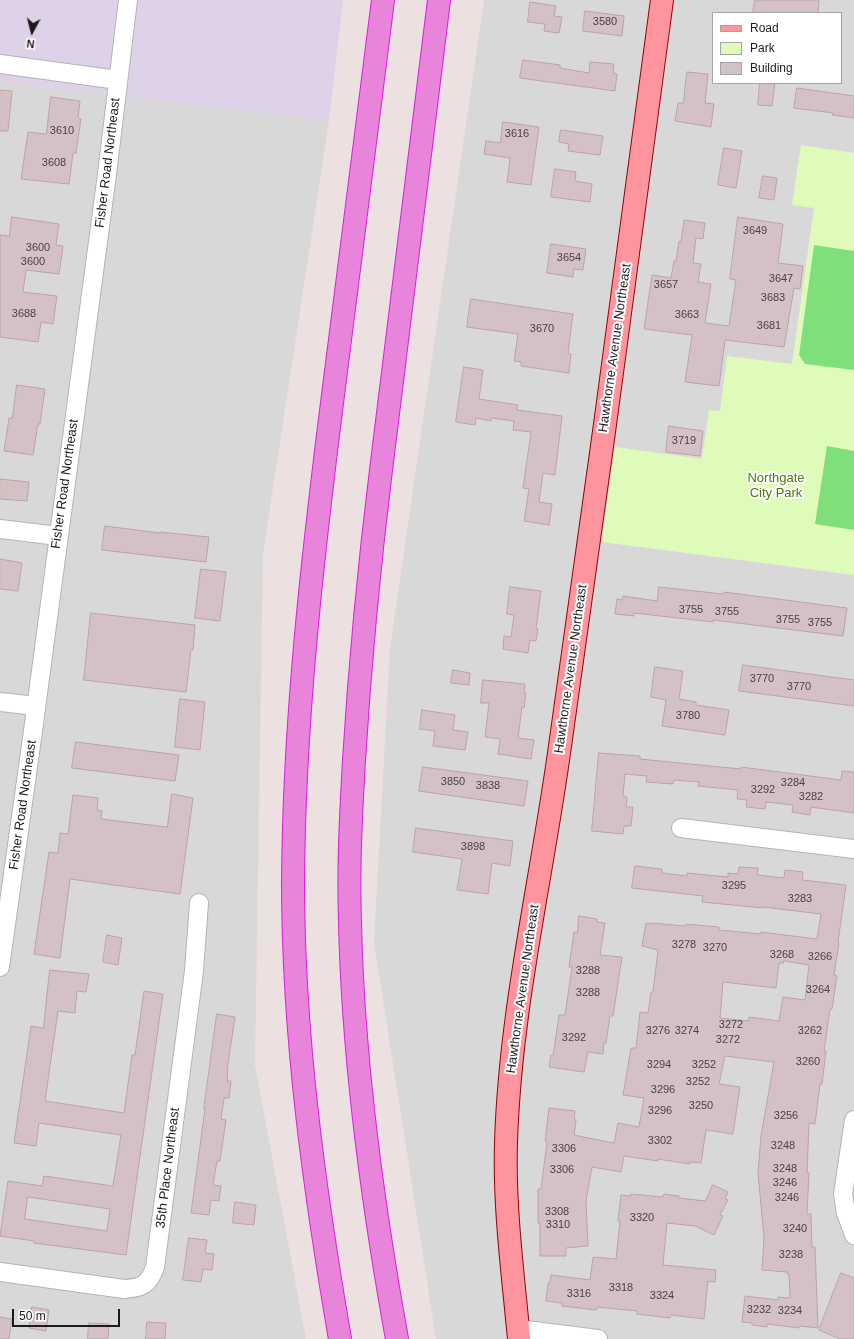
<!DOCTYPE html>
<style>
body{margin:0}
#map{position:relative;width:854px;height:1339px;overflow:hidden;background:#ede0e0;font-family:Helvetica,sans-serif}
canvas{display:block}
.legend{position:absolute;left:712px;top:12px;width:130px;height:72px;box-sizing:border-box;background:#fff;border:1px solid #a4a4a4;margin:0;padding:5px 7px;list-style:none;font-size:12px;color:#1b1b1b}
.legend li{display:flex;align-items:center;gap:8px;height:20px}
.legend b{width:20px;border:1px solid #a4a4a4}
.north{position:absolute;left:12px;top:12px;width:40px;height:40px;-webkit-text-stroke:3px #fff;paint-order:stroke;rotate:187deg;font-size:11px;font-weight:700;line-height:16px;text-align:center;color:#1b1b1b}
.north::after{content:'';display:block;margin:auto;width:14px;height:18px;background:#1b1b1b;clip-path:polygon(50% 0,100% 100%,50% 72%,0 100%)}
.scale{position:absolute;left:12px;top:1309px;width:108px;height:18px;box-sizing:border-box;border:2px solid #1b1b1b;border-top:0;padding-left:5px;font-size:12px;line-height:14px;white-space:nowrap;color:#1b1b1b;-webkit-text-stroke:3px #fff;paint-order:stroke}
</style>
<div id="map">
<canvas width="854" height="1339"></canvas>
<ul class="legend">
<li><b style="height:5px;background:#fe949e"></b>Road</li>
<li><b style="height:11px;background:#dffbba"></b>Park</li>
<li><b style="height:11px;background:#d4c1c5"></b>Building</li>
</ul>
<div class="north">N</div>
<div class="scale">50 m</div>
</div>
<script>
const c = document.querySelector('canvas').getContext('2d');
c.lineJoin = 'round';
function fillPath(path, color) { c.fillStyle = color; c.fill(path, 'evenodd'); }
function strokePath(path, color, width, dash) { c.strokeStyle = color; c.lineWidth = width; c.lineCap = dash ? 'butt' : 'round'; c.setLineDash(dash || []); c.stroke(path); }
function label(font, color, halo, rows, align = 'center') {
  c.font = font + ' Helvetica,sans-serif'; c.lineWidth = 4; c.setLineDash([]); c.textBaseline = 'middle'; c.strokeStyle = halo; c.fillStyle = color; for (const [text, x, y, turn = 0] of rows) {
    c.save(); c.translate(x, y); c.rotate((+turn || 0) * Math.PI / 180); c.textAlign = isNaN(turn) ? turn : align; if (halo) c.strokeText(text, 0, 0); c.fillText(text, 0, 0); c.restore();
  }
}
fillPath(new Path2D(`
 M484 0H854V1339H436L374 942 390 648ZM713 13H841V83H713Z
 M0 81 329 121 263 554 255 1065 306 1339H0Z`), '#d9d8d9');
fillPath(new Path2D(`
 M0 0H343L329 121 0 81Z`), '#ddd2e7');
fillPath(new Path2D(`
 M801 145 854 153V575L602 542 615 447 702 459 709 410 720 411 727 356 792 364 814 208 792 205Z`), '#dffbba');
fillPath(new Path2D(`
 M814 245 854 251V370L805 364 799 355Z
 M827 446 854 451V530L815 524Z`), '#7fe07b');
const building = new Path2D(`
 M755 0H819L818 13H753Z
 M530 2 556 6 554 16 562 17 559 33 544 31 545 24 528 22Z
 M585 11 624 16 622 36 583 31Z
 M523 60 560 65V68L589 73 590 62 614 64 613 73 617 74 615 91 520 78Z
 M687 72 708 74 705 103 714 104 711 127 675 121 678 103H683Z
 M760 83H775L772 106 758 105Z
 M797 88 854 96V118L832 115 833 113 794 108Z
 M0 90 12 91 8 131H0Z
 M51 97 80 101 78 118 81 119 76 153H73L69 184 21 179 28 132 46 134Z
 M503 122 539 127 531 185 507 182 510 158 484 154 486 141 500 143Z
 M561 130 603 136 600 155 568 151 569 144 559 142Z
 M724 148 742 151 736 188 718 185Z
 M555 169 576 172 575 181 592 184 590 202 551 197Z
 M763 176 777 178 774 200 759 198Z
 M12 217 59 224 56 245 63 246 59 274 26 270 23 292 57 296 53 324 41 322 38 342 0 337V235L9 236Z
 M738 217 783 224 778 263 803 266 800 289 794 288 784 347 725 340 719 386 685 382 692 335 644 329 652 275 671 278 674 261H676L679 241 681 242 684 220 705 223 703 239 696 238 693 263 701 264 698 282 711 284 705 323 729 326 736 280 730 279Z
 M551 244 586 249 583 270 574 269 573 277 547 273Z
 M471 299 573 314 568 353 571 354 569 373 521 366V362L514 361 518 334 467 327Z
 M464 367 483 370 479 399 518 405 517 410 562 416 555 475 543 473 539 502 552 504 549 525 524 521 529 489 523 488 531 432 513 430 514 421 491 418V421L476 418 475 425 456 422Z
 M17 385 45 389 40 424H38L33 455 4 451 9 418H12Z
 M669 426 703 431 700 456 666 452Z
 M0 479 29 482 27 501 0 499Z
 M105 526 160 533V532L209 537 206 562 102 550Z
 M0 559 22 563 18 591 0 589Z
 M201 569 226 572 220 621 195 618Z
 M510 587 541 591 536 629H538L536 641 530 640 528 653 503 649 504 636 511 637 514 615 507 614Z
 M659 587 723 594 724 592 847 608 843 636 713 620V622L634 613V616L615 614 617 599 622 600 623 596 657 601Z
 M91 613 195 625 193 650H191L186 692 84 680Z
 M743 665 854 680V706L739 691Z
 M655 667 683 671 679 699 696 702V705L729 710 725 735 662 726 666 700 651 697Z
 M453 670 470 673 469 685 451 683Z
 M483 680 525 684 524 693H526L524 708 522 707 518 738 534 740 531 759 498 754 500 739 485 737 489 703H481Z
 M180 699 205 702 200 750 175 747Z
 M422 710 455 715 453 730 468 732 465 750 433 746 435 731 420 729Z
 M76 742 179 755 175 781 72 768Z
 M599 753 640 756V759L741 769V767L841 780 842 771 854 772V813L811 807 810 815 792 812 793 805 766 802 765 809 746 807 747 800 737 799 738 790 698 786 699 782 674 780 673 784 646 782 647 776 625 774 623 796 627 797 626 807H633L631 826H624L623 834 592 831Z
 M423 767 528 781 524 806 419 791Z
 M172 794 193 798 180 894 70 879 60 958 34 954 49 852 58 853 60 833 68 834 73 795 98 798 97 810 102 811 101 819 167 827Z
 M416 828 513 841 510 866 492 863 488 894 457 890 462 859 413 852Z
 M635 866 662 869V873L687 876V873L728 877V873L738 874 739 867 758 868 757 875 784 878 785 870 803 872 802 880 846 885 838 942 839 943 834 975 837 976 832 1009H830L824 1051H826L822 1084H820L815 1124 809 1123 807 1173H809L807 1214H811L812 1247H815L818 1328 799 1326V1328L767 1324V1327L752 1325V1323L742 1322 745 1296 778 1300V1297L790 1298 789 1274H787V1272L762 1270 764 1238 758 1173 761 1136 774 1062 725 1056 719 1084 740 1087 733 1134 706 1130 701 1163 690 1162V1164L658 1159V1161L624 1156 621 1172 592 1167 586 1201 588 1246 566 1248V1256H540V1223H538V1189H541L547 1142 545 1141 549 1108 575 1111 574 1119 576 1120 574 1135 588 1138 614 1143 618 1123 639 1127 644 1098 623 1095 631 1048H636L640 1012 648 1013 651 992H653L658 950 642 946 646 923 652 924V923L685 926 686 924 719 927V930L761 934V932L817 939 821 914 763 907V908L702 902 703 896 632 888ZM784 961 809 965 805 1000 783 997 779 1021 749 1017V1021L720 1018 723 982 776 988 779 963H783Z
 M579 916 597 919V922L605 923 600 955 622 957 613 1016H610L606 1043H604L603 1054 588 1052 584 1072 549 1067 551 1055 553 1056 559 1015H565L572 967H569L574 932 577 933Z
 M107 935 122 938 118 965 103 962Z
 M50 970 89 974 86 992 77 991 75 1013 58 1011 45 1101 124 1113 132 1055H135L144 991 163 994 126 1255 34 1243V1241L0 1236 8 1181 42 1186 44 1176 113 1186 121 1135 39 1123 36 1146 14 1143 31 1026 43 1028ZM28 1197 110 1209 107 1231 25 1219Z
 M217 1014 235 1017 227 1070H228L227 1081H231L229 1098H224L221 1119 226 1120 220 1161H217L213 1185 221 1186 219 1201 211 1200 209 1215 191 1213 205 1109H204Z
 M713 1185 728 1192 725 1199 728 1200 720 1215 723 1216 714 1235 695 1226 667 1223 663 1265 716 1270 715 1282 708 1281 704 1319 671 1315 670 1318 637 1314V1311L597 1307 596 1310 562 1306V1303L546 1301 548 1283H550L551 1275 590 1280 593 1257 616 1259 620 1221H618L621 1195 631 1196V1194L663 1197 664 1194 679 1196V1198L705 1201Z
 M235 1202 256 1205 254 1225 233 1223Z
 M189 1238 207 1240 205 1253 214 1254 212 1270 203 1269 201 1282 183 1280Z
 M841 1273 854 1278V1339H840L819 1330Z
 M32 1307 49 1310 46 1331 29 1328Z
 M0 1317 12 1319 9 1339H0Z
 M147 1322 166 1323 165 1339H146Z
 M89 1323 109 1324 108 1339H88Z`);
fillPath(building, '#d4c1c5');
strokePath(building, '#bfa2a9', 1);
const minor = new Path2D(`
 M0 64 118 80
 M0 529 58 536
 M0 702 36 706
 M681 828 854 849
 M0 967 33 731 107 174 128 0
 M854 1120 843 1194 846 1213 854 1235
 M0 1272 124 1289C143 1288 149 1284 155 1267L194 971 199 903
 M518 1329 598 1339`);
const major = new Path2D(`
 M519 1339C513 1274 504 1208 506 1143 510 1009 542 878 560 746 575 637 591 527 606 417 625 278 644 139 662 0`);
const highway = new Path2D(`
 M340 1339C314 1188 293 1035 293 882 294 721 312 562 332 403 349 269 366 134 383 0
 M397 1339C372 1201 353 1062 350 922 348 868 351 814 354 760 360 663 369 567 381 470 400 313 420 157 439 0`);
strokePath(minor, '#b4b4b4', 20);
strokePath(major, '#930200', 24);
strokePath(highway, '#da1eda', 24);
strokePath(minor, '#fff', 18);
strokePath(major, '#fe949e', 22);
strokePath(highway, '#e884d9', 22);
label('11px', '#494446', null, [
 ["3580",605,22],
 ["3610",62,131],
 ["3616",517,134],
 ["3608",54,163],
 ["3649",755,231],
 ["3600",38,248],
 ["3654",569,258],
 ["3600",33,262],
 ["3647",781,279],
 ["3657",666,285],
 ["3683",773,298],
 ["3688",24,314],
 ["3663",687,315],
 ["3681",769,326],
 ["3670",542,329],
 ["3719",684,441],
 ["3755",691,610],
 ["3755",727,612],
 ["3755",788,620],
 ["3755",820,623],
 ["3770",762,679],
 ["3770",799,687],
 ["3780",688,716],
 ["3850",453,782],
 ["3284",793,783],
 ["3838",488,786],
 ["3292",763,790],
 ["3282",811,797],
 ["3898",473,847],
 ["3295",734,886],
 ["3283",800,899],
 ["3278",684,945],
 ["3270",715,948],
 ["3268",782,955],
 ["3266",820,957],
 ["3288",588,971],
 ["3264",818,990],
 ["3288",588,993],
 ["3272",731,1025],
 ["3276",658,1031],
 ["3274",687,1031],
 ["3262",810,1031],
 ["3292",574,1038],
 ["3272",728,1040],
 ["3260",808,1062],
 ["3294",659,1065],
 ["3252",704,1065],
 ["3252",698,1082],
 ["3296",663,1090],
 ["3250",701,1106],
 ["3296",660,1111],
 ["3256",786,1116],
 ["3302",660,1141],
 ["3248",783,1146],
 ["3306",564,1149],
 ["3248",785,1169],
 ["3306",562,1170],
 ["3246",785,1183],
 ["3246",787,1198],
 ["3308",557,1212],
 ["3320",642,1218],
 ["3310",558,1225],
 ["3240",795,1229],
 ["3238",791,1255],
 ["3318",621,1288],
 ["3316",579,1294],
 ["3324",662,1296],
 ["3232",759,1310],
 ["3234",790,1311]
]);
label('13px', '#1b1b1b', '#fff', [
 ["Fisher Road Northeast",108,163,-83],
 ["Hawthorne Avenue Northeast",615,348,-82],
 ["Fisher Road Northeast",65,484,-82],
 ["Hawthorne Avenue Northeast",571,669,-82],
 ["Fisher Road Northeast",23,805,-82],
 ["Hawthorne Avenue Northeast",523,989,-82],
 ["35th Place Northeast",168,1168,-83]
]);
label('13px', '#4a7b08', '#fff', [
 ["Northgate",776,478],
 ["City Park",776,493]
]);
</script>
